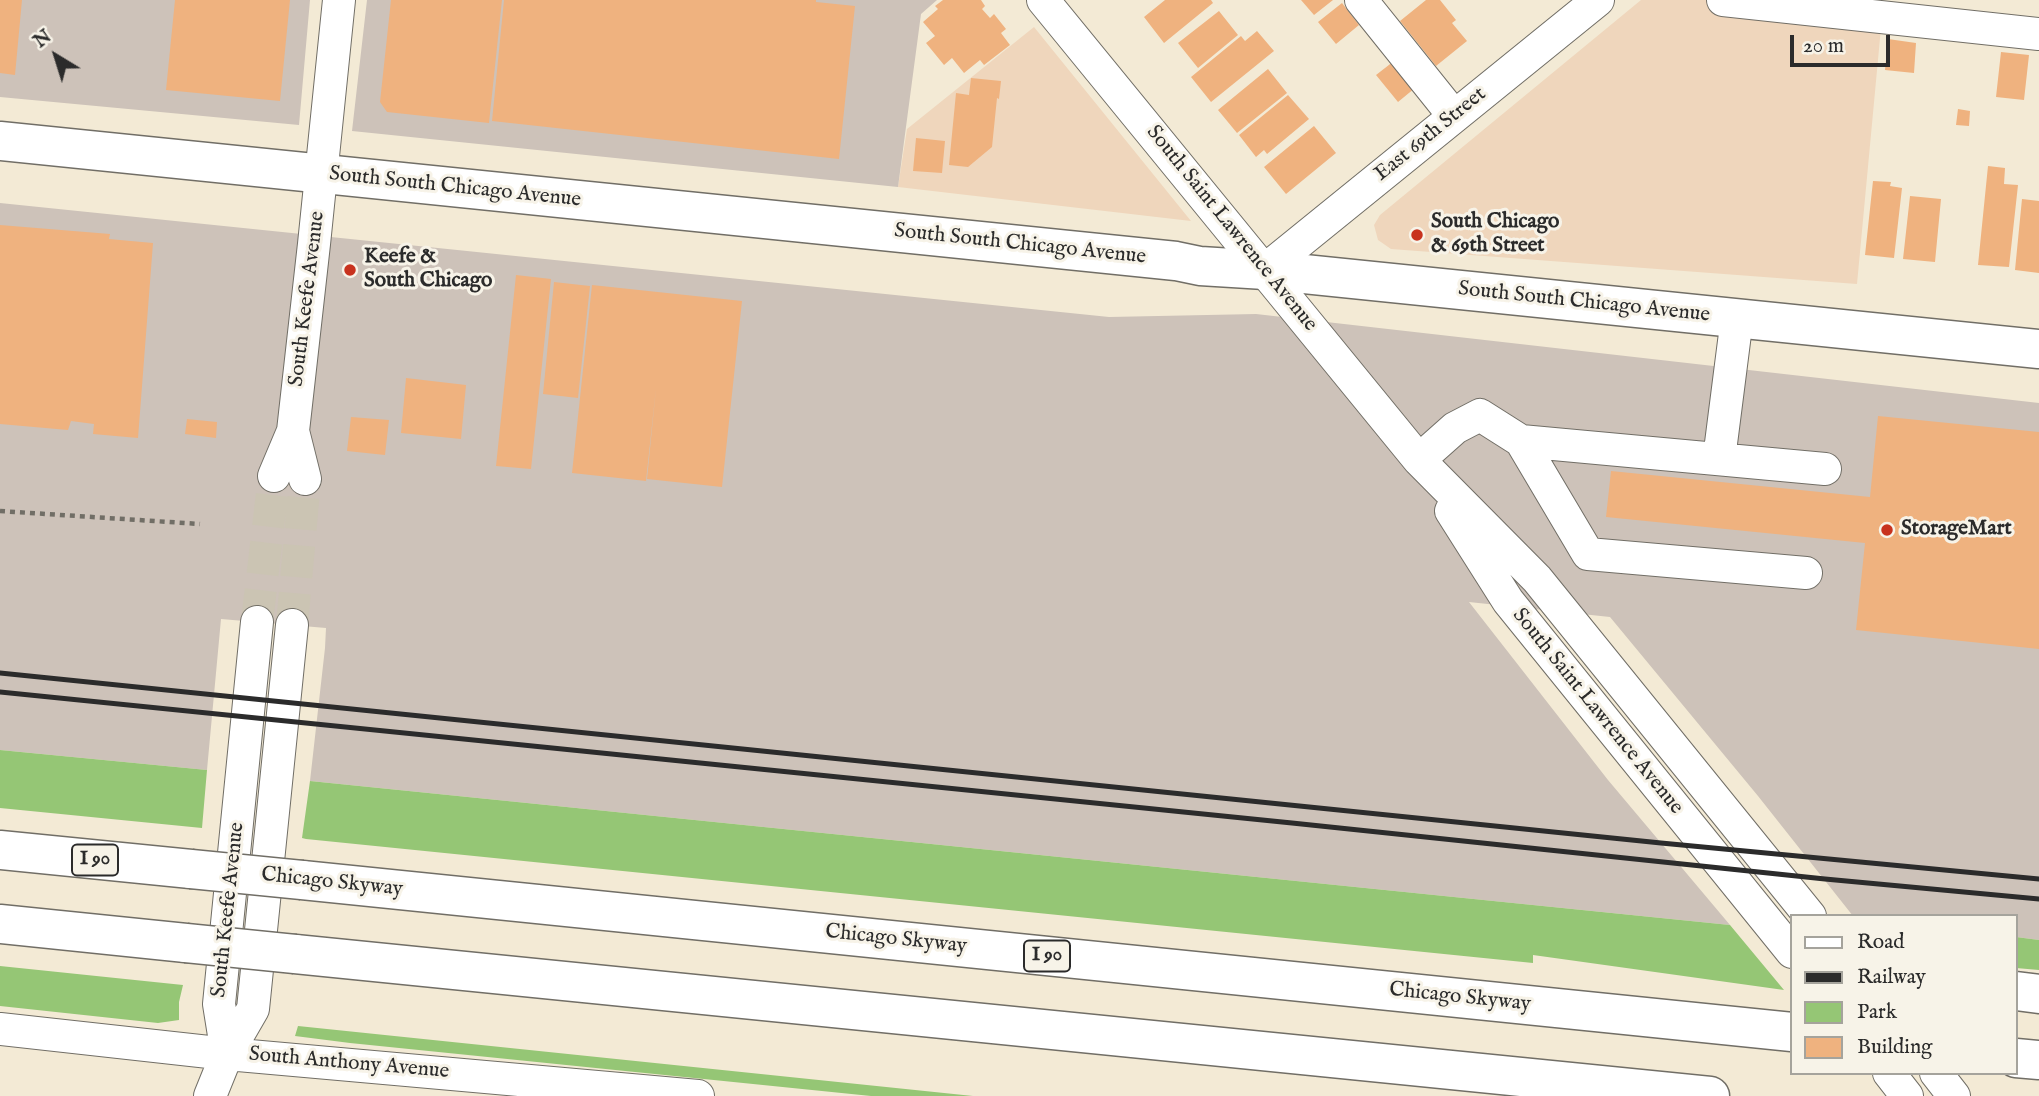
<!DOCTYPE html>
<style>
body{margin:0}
#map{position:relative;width:2039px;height:1096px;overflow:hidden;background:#f3ead5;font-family:"IM FELL English",serif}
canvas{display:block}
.legend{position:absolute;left:1790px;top:914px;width:228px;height:161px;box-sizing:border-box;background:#f7f3e8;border:2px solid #a5a39c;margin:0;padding:9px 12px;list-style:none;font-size:21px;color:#2b2b2b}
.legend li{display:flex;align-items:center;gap:14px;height:35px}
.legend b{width:35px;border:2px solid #a5a39c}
.north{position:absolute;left:21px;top:21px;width:70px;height:70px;-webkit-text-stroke:5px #f7f3e8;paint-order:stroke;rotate:322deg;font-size:19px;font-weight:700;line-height:28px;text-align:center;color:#2b2b2b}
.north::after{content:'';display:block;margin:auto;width:24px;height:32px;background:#2b2b2b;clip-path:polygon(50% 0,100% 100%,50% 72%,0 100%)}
.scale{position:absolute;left:1790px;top:35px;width:100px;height:32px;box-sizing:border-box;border:4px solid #2b2b2b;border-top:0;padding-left:9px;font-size:21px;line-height:24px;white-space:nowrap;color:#2b2b2b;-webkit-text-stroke:5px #f7f3e8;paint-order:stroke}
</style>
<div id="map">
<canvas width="2039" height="1096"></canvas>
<ul class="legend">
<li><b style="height:9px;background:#fff"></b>Road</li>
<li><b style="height:9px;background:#2b2b2b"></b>Railway</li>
<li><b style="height:19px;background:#95c675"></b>Park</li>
<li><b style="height:19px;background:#efb27f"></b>Building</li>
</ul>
<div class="north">N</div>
<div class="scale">20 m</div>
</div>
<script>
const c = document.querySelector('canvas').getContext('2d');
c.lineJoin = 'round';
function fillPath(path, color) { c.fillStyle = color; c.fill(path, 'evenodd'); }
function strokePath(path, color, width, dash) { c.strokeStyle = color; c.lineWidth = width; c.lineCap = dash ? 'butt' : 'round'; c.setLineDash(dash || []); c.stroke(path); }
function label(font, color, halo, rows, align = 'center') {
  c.font = font + ' "IM FELL English",serif'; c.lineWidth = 6; c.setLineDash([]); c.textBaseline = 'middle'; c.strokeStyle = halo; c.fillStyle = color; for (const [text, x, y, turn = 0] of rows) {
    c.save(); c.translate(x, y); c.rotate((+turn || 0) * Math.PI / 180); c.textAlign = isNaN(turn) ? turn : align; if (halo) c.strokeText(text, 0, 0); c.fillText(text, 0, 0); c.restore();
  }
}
fillPath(new Path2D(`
 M1641 0H1723L1882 17 1857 284 1391 249 1378 240 1374 225 1380 215Z
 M1034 27 1191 221 898 187 907 129Z`), '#efd6bc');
fillPath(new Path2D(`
 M0 0H310L299 125 0 97Z
 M367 0H937L921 14 898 187 352 131Z
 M0 203 1109 317 1256 314 2039 403V940L2016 937V916H1853L1758 796 1610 617 1469 602 1608 780 1730 925 310 781 325 648 326 628 221 619 207 770 0 750Z`), '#cdc2b9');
fillPath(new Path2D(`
 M0 750 207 770 202 828 0 808Z
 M310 781 1730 925 1784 990 1533 955V963L306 839 302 838Z
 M2016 937 2039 940V970L2016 968Z
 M0 966 183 985 179 1002V1020L158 1023 0 1006Z
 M298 1026 973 1096H871L350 1043 295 1036Z`), '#95c675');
fillPath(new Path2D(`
 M0 0H22L15 75 0 73Z
 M175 0H290L280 101 166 90Z
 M391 0H502L489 123 387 112 380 102Z
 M504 0H816V2L855 6 839 159 492 121Z
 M943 0H981L985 6 982 9 990 18 994 14 1006 29 1001 33 1010 45 984 65 980 60 964 73 952 58 944 65 926 43 935 36 923 22 938 9 935 6Z
 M1165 0H1211L1213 3 1164 43 1144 17Z
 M1301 0H1333L1314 15Z
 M1426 0H1440L1456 20 1452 23 1467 41 1436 66 1400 21Z
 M1342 3 1359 25 1336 44 1318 22Z
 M1219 11 1238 35 1198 68 1178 43Z
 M1257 31 1274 51 1211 102 1191 77 1241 36 1245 41Z
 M1888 39 1916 43 1914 73 1885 70Z
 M2001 52 2029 55 2024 100 1996 97Z
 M1394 61 1415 88 1398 102 1376 75Z
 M1268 69 1287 93 1237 133 1218 110Z
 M971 78 1001 81 999 99 997 98 992 147 968 167 949 165 956 93 969 95Z
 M1288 95 1309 119 1267 154 1264 150 1256 157 1239 135Z
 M1958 109 1970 111 1969 126 1956 125Z
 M1314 126 1336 153 1286 194 1264 167Z
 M916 138 945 141 942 173 913 171Z
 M1988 166 2005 168 2004 184 2018 185 2009 267 1978 265Z
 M1873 181 1891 182 1890 186 1902 188 1894 258 1865 255Z
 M1910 196 1941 199 1935 262 1903 259Z
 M2022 199 2039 201V273L2015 270Z
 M0 225 110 234 109 239 153 243 138 438 93 434 94 424 71 421 68 430 0 424Z
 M516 275 551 279 531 469 496 466Z
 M554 282 590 286 578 398 543 394Z
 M592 285 742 301 722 487 647 479 656 388 646 481 572 473Z
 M406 378 466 385 461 439 401 433Z
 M1878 416 2039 432V649L1856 630 1865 543 1606 517 1611 471 1870 497Z
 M351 417 389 420 385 455 347 451Z
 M187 419 217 422 216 438 185 434Z`), '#efb27f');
strokePath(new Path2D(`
 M257 622 274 476
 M292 625 305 479`), '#cbc4b3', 32, [32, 16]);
const minor = new Path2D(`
 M1043 0 1419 460 1537 579 1810 916
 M1361 0 1454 116
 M1723 0 2039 34
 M1265 270 1598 0
 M293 431 305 479
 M1521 441 1588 554 1806 573
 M1719 459 1737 318
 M1419 460 1455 428 1480 415 1521 441 1825 469
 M274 476 293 431 314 244 339 0
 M1451 511 1508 601 1792 952
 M0 1029 227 1054 698 1096
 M227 1054 219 1004 257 622
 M1889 1073 1907 1096
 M1936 1073 1954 1096
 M210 1096 227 1054 253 1009 292 625`);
const major = new Path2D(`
 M0 141 1176 261 1200 266 1265 270 2039 349`);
const highway = new Path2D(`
 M0 850 191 869
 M302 880 1792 1032
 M0 924 186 943
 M295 954 1710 1096
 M2016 991 2039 994
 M2016 1058 2039 1060`);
strokePath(minor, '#716e66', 34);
strokePath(major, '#716e66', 41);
strokePath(highway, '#716e66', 41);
strokePath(new Path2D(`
 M0 511 200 524`), '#716e66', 4.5, [5, 5]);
strokePath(minor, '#fff', 32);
strokePath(major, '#fff', 38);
strokePath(highway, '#fff', 38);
strokePath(new Path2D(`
 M0 673 1661 843 2039 879
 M0 692 1292 823 1825 879 2039 899`), '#2b2b2b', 5);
const highwayBridge = new Path2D(`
 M191 869 302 880
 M186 943 295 954`);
strokePath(highwayBridge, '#716e66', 41, []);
strokePath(highwayBridge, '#fff', 38);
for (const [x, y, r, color] of [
 [1417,235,7,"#c8321e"],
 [350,270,7,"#c8321e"],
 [1887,530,7,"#c8321e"]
]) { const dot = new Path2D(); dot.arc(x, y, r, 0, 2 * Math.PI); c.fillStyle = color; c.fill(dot); strokePath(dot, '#f7f3e8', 2.5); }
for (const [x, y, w] of [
 [95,860,46],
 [1047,956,46]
]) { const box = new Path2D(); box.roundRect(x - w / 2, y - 15.5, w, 31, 5); c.fillStyle = '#f7f3e8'; c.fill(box); strokePath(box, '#2b2b2b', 2); }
label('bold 19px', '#2b2b2b', null, [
 ["I 90",95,860],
 ["I 90",1047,956]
]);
label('21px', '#2b2b2b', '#f7f3e8', [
 ["East 69th Street",1431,135,-39],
 ["South South Chicago Avenue",455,188,6],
 ["South Saint Lawrence Avenue",1231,229,51],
 ["South South Chicago Avenue",1020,245,6],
 ["South Keefe Avenue",308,299,-83],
 ["South South Chicago Avenue",1584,303,6],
 ["South Saint Lawrence Avenue",1597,712,51],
 ["Chicago Skyway",332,883,6],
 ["South Keefe Avenue",229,910,-84],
 ["Chicago Skyway",896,940,6],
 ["Chicago Skyway",1460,998,6],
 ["South Anthony Avenue",349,1064,5]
]);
label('bold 21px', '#2b2b2b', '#f7f3e8', [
 ["South Chicago",1431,223],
 ["& 69th Street",1431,247],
 ["Keefe &",364,258],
 ["South Chicago",364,282],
 ["StorageMart",1901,530]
], 'left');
</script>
